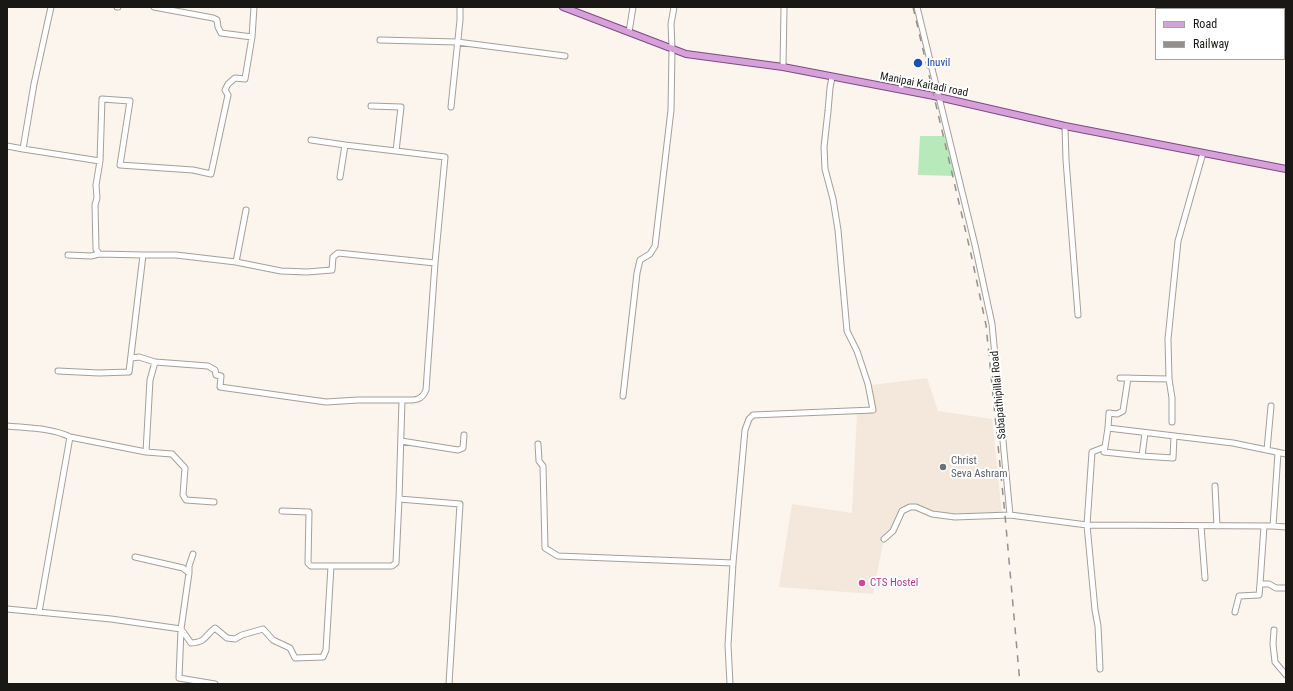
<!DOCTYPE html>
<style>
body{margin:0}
#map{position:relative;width:1293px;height:691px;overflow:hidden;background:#fbf5ee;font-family:"Roboto Condensed",sans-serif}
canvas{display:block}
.frame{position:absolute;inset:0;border:8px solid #1a1815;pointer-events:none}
.legend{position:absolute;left:1155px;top:8px;width:130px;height:52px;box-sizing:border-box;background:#fff;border:1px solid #a3a3a1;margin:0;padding:5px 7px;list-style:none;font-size:12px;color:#1a1815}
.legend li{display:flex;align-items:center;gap:8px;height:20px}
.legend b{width:20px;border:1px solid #a3a3a1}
</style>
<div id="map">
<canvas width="1293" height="691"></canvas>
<div class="frame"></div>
<ul class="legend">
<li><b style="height:5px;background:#d6a1d9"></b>Road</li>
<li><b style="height:5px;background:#94908b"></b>Railway</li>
</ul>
</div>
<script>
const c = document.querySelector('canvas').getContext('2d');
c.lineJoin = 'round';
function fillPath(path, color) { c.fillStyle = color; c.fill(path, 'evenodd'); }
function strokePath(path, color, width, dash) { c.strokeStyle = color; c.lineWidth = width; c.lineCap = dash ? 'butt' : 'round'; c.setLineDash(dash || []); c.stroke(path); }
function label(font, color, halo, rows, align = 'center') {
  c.font = font + ' "Roboto Condensed",sans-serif'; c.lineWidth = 4; c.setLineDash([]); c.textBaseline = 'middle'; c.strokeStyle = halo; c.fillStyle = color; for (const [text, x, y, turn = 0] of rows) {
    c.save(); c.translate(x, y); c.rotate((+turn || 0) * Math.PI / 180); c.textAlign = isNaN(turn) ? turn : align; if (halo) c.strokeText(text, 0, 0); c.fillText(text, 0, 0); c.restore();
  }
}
fillPath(new Path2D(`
 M927 378 938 411 992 419 1002 514 955 516 932 513 917 506 901 510 892 530 884 538 873 594 779 587 792 504 852 513 857 413 875 412 872 385Z`), '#f3e8db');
fillPath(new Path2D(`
 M920 136H946L955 176 918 175Z`), '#b7e9ba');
const minor = new Path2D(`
 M51 7 34 84 23 149 100 161
 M117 7H118
 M154 7 213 18 217 20 218 27 221 33 252 37
 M917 7 975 245 992 324 1010 515 1087 525 1273 526 1286 527
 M629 32 633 7
 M380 40 457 42 565 56
 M783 67 784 7
 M371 106 401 107 396 151 445 157 435 263 426 390C421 402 413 400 402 400L399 499 460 504 449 684
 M451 107 460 20V7
 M1065 126 1066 160 1078 315
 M311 140 345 145
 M7 146 23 149
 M340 177 345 145 396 151
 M99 254 96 249 95 205 97 198 96 185 100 161 102 99 130 101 120 165 193 170 211 174 228 95 225 90 228 84 235 78 245 79 252 37 254 7
 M68 255 91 256 99 254 143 255
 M236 262 246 210
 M132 358 139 357 155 362
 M58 371 99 373 129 372 143 255H176L236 262 281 271 307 272 332 270 333 257 338 253 435 263
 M1120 378 1169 379
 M623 396 637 273 640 260 650 254 655 246 671 110 672 49 671 24 674 7
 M1172 422V398L1169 379 1168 339 1178 241 1203 153
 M7 426C26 428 53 428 70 437L39 612
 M1108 428 1109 413 1117 414 1123 411 1128 378
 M70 437 146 452 150 380 155 362 208 366 215 370 216 375 221 376 220 387 326 402 358 400H402
 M401 441 458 450 463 448 464 435
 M538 444 539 461 543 466 545 548 558 556 733 563
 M1105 447 1104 452 1142 456 1145 433
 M1267 450 1271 406
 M146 452 172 454 185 468 183 495 186 500 214 502
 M1142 456 1173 458 1174 436
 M1215 486 1217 526
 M1201 526 1205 578
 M1264 526 1260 584H1269L1276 588H1286
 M1273 526 1278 453
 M884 539 893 531 902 511 910 507H916L932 514 955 517 1010 515
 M135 557 183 568 189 573 181 629 179 678 215 684
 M331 566H392L396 563 399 499
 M189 573V566L193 554
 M7 609 111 619 181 629 191 643C207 642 204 636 215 628L227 638 235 639 242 635 263 629 273 640 290 648 295 658 323 657 326 650 331 566H311L308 563 309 512 282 511
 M1235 612 1239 596 1259 595 1260 584
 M1274 630 1273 644 1275 662 1286 675
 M1100 669 1098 626 1095 610 1087 525 1092 452 1105 447 1108 428 1233 443 1286 454
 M730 684 728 645 733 563 745 430 749 419 753 415 873 410 868 384 857 351 847 331 838 230 833 199 825 169 824 147 828 111 830 88 832 77`);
const major = new Path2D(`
 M563 7 686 54 783 67 934 96 1065 126 1286 169`);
strokePath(minor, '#a59f99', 7);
strokePath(major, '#824884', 8);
strokePath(minor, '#fff', 5);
strokePath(major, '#d6a1d9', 6);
strokePath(new Path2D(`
 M913 7 971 254 986 325 1005 515 1020 684`), '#94908b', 1.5, [7, 7]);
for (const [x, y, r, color] of [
 [918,63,5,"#1a4fb4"],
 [943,467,4,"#6b7280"],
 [862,583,4,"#d1479c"]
]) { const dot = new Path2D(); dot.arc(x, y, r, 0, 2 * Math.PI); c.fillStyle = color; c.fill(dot); strokePath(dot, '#fff', 1.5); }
label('11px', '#164399', '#fff', [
 ["Inuvil",927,63]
], 'left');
label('11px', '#1a1815', '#fff', [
 ["Manipai Kaitadi road",924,85,11],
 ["Sabapathipillai Road",999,395,-95]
]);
label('11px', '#5b616d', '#fff', [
 ["Christ",951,461],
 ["Seva Ashram",951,474]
], 'left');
label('11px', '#b23c85', '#fff', [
 ["CTS Hostel",870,583]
], 'left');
</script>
